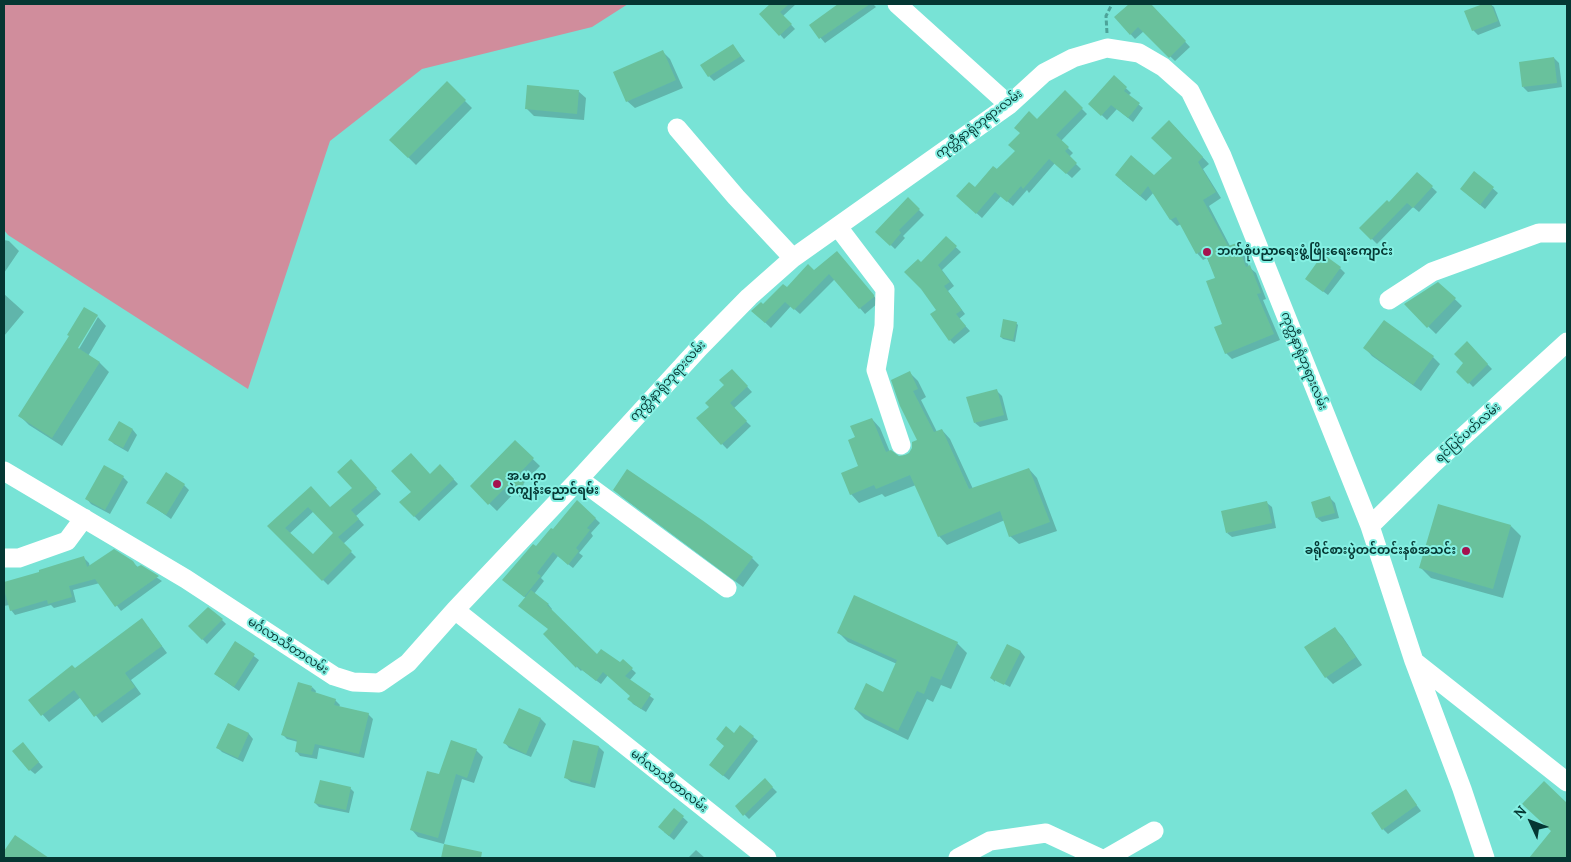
<!DOCTYPE html>
<meta charset="utf-8">
<style>
body{margin:0}
#map{position:relative;width:1571px;height:862px;overflow:hidden;background:#78e3d6;font-family:Lora,serif}
canvas{display:block}
.frame{position:absolute;inset:0;border:5px solid #053733;pointer-events:none}
.north{position:absolute;left:1506px;top:797px;width:50px;height:50px;-webkit-text-stroke:4px #85f0e3;paint-order:stroke;rotate:313deg;font-size:14px;font-weight:700;line-height:20px;text-align:center;color:#053733}
.north::after{content:'';display:block;margin:auto;width:18px;height:22px;background:#053733;clip-path:polygon(50% 0,100% 100%,50% 72%,0 100%)}
</style>
<div id="map">
<canvas width="1571" height="862"></canvas>
<div class="frame"></div>
<div class="north">N</div>
</div>
<script>
const c = document.querySelector('canvas').getContext('2d');
c.lineJoin = 'round';
function fillPath(path, color) { c.fillStyle = color; c.fill(path, 'evenodd'); }
function strokePath(path, color, width, dash) { c.strokeStyle = color; c.lineWidth = width; c.lineCap = dash ? 'butt' : 'round'; c.setLineDash(dash || []); c.stroke(path); }
function label(font, color, halo, rows, align = 'center') {
  c.font = font + ' Lora,"Noto Sans Myanmar",serif'; c.lineWidth = 4; c.setLineDash([]); c.textBaseline = 'middle'; c.strokeStyle = halo; c.fillStyle = color; for (const [text, x, y, turn = 0] of rows) {
    c.save(); c.translate(x, y); c.rotate((+turn || 0) * Math.PI / 180); c.textAlign = isNaN(turn) ? turn : align; if (halo) c.strokeText(text, 0, 0); c.fillText(text, 0, 0); c.restore();
  }
}
fillPath(new Path2D(`
 M4 4H628L592 27 422 69 330 141 248 389 8 235 4 230Z`), '#d08d9c');
fillPath(new Path2D(`
 M771 4H796L783 16 795 29 784 39 761 14Z
 M840 4H873L876 7 825 43 810 25Z
 M1130 4H1150L1190 47 1175 61 1144 31 1135 39 1115 17Z
 M1486 4H1490L1494 7 1501 26 1478 35 1473 30 1466 11Z
 M733 46 745 61 714 81 709 76Z
 M663 52 670 59 683 88 635 108 627 101Z
 M1554 58 1559 63 1562 87 1528 92 1523 87Z
 M1114 77 1131 93 1128 96 1143 108 1133 122 1117 109 1107 120 1090 104Z
 M447 83 472 108 416 165 391 140Z
 M578 91 586 98 584 120 534 116 527 109Z
 M1065 92 1087 114 1061 141 1073 153 1069 157 1081 169 1072 178 1055 163 1029 193 1027 190 1013 206 1001 196 982 218 963 201 1016 151 1037 120Z
 M1175 127 1209 164 1203 169 1221 198 1209 206 1230 246 1237 244 1243 250 1249 267 1256 273 1266 299 1263 300 1280 340 1232 359 1226 353 1216 278 1207 258 1203 260 1197 253 1181 224 1177 226 1171 220 1154 192 1146 201 1122 181 1154 176 1174 158Z
 M1417 173 1437 192 1419 212 1413 207 1377 244 1361 228 1389 204Z
 M1475 173 1498 193 1485 209 1467 194Z
 M908 199 924 215 903 236 905 238 895 249 877 232Z
 M946 238 961 252 942 270 954 286 948 291 965 314 959 319 970 331 954 344 950 340 921 264Z
 M4 240 9 241 19 251 4 273Z
 M842 258 878 301V303L865 314 835 279 800 314 791 306 771 328 753 311 764 306 787 289Z
 M1340 268 1345 273 1328 295 1312 283Z
 M1438 283 1462 306 1436 334 1406 305Z
 M4 294 24 312 4 336Z
 M84 309 98 317H95L74 353 76 354 98 317 106 326 88 356 100 363 109 372 62 446 29 425 20 416 70 336Z
 M1016 323 1018 325 1015 342 1003 339 1001 337Z
 M1467 343 1492 369 1473 387 1458 371 1465 363Z
 M1365 348 1433 357 1440 364 1421 391 1372 356Z
 M732 370 752 392 733 409 751 426 727 449 698 419 710 407 726 385Z
 M910 373 918 381 926 397 921 400 937 432 942 430 950 439 973 489 1029 469 1037 478 1057 531 1019 544 1010 536 1005 520 947 545 939 536 916 485 885 497 882 494 859 503 851 494 860 466 856 438 872 419 880 428 890 452 899 457 910 454 918 440Z
 M997 391 1002 396 1008 420 980 427 975 423Z
 M119 423 133 430 137 435 128 452 114 444 110 440Z
 M515 442 540 466 523 484 530 491 522 499 515 492 497 511 471 486Z
 M440 465 458 484 419 521 401 502Z
 M356 466 381 494 356 516 364 525 343 544 356 557 328 585 269 526 311 487 330 508 353 488ZM314 511 335 533 313 555 289 534Z
 M123 477 128 482 110 514 91 504 87 499Z
 M184 485 189 490 171 519 148 503Z
 M615 490 752 558 759 565 743 587 622 497Z
 M1330 498 1335 503 1339 518 1322 522 1317 518Z
 M577 501 600 523 591 533 593 536 579 553 583 556 573 568 558 556 541 578 544 581 534 594 548 604 552 609 551 610 597 656 620 664 623 661 636 673 629 681 654 699 646 712 633 704 629 699 631 696 608 675 601 684 582 670 581 671 545 634 549 629 526 598 508 584Z
 M1267 503 1272 507 1276 528 1232 537 1227 533Z
 M1511 526 1521 536 1503 598 1431 578 1421 568Z
 M84 558 89 563 90 567 132 562 139 568 141 567 162 581 121 611 100 583 73 590 76 602 54 608 51 605 15 615 11 610 9 605 4 606V583L41 573Z
 M222 620 226 624 207 644 190 626Z
 M148 627 167 653 131 680 141 694 102 723 81 697 49 722 30 700 75 669Z
 M1335 629 1342 636 1362 665 1333 684 1326 677Z
 M839 633 957 643 967 653 951 689 941 685 933 702 927 699 908 740 865 719 855 709 884 693 897 664 848 642Z
 M236 643 259 660 239 691 215 674Z
 M1007 645 1021 652 1025 657 1010 687 995 679V682L991 678Z
 M312 687 316 691 315 694 335 700 340 705 339 707 368 714 373 719 364 758 319 748 317 759 300 756 296 751 298 742 287 739 283 735Z
 M520 710 541 719 546 724 531 757 509 748 505 743Z
 M228 724 249 734 253 739 243 762 222 752 217 747Z
 M740 726 758 741 729 780 716 770Z
 M574 741 599 747 604 752 595 788 571 782 566 778Z
 M27 749 43 767 35 774 30 770Z
 M476 750 483 757 474 783 462 779 444 844 418 837 412 830 440 776Z
 M765 780 777 792 749 819 737 807Z
 M1544 783 1567 805V858H1530L1553 831Z
 M350 788 354 792 349 813 319 807 315 803Z
 M1406 791 1421 811 1388 834 1383 829Z
 M674 809 688 822 674 840 664 832Z
 M696 850 705 858H688Z`), '#0003');
fillPath(new Path2D(`
 M770 4H789L780 12 792 24 779 36 759 14Z
 M838 4H870L819 39 809 25Z
 M1129 4H1151L1186 41 1169 58 1138 27 1130 35 1114 17Z
 M1483 4H1491L1498 21 1472 31 1464 11Z
 M733 44 741 56 708 77 700 65Z
 M663 50 676 80 626 102 613 72Z
 M1554 57 1557 83 1522 87 1519 62Z
 M1114 75 1127 87 1124 91 1140 103 1128 118 1111 105 1101 116 1088 104Z
 M447 81 466 100 408 158 389 140Z
 M527 85 579 90 577 114 525 109Z
 M1065 90 1083 108 1056 135 1069 147 1065 151 1077 163 1066 174 1049 159 1023 189 1021 186 1007 202 995 192 976 214 956 196 969 182 975 187 993 166 997 169 1015 151 1008 145 1020 133 1014 128 1029 111 1037 119Z
 M1169 120 1203 157 1198 162 1216 192 1203 200 1228 246 1237 243 1246 267 1250 265 1261 293 1257 294 1274 334 1225 354 1214 327 1222 324 1206 281 1215 278 1204 250 1196 254 1176 217 1170 220 1148 186 1140 196 1115 175 1131 155 1154 175 1172 158 1151 138Z
 M1474 171 1494 187 1480 205 1460 189Z
 M1417 172 1433 186 1413 208 1407 203 1371 240 1359 228 1387 200 1389 202Z
 M908 197 920 209 899 230 901 233 890 246 875 232Z
 M946 236 957 246 938 265 950 282 944 286 962 310 956 314 966 326 949 341 930 314 936 310 921 289 904 272 918 259 921 262Z
 M837 251 874 295V297L859 309 829 274 794 310 785 302 765 323 751 311 761 302 763 304 783 284 787 287 808 264 814 270Z
 M1323 254 1341 267 1323 292 1305 279Z
 M1438 282 1456 298 1427 328 1404 304Z
 M84 307 98 315 78 348 100 362 52 438 18 416 69 336 67 335Z
 M1003 319 1017 322 1013 340 1000 337Z
 M1384 320 1434 356 1413 385 1363 348Z
 M1467 341 1488 364 1468 384 1456 372 1463 363 1454 354Z
 M732 369 748 386 730 403 747 421 721 445 696 418 709 407 705 403 724 385 719 380Z
 M910 371 918 389 913 391 934 432 942 429 969 489 1029 468 1050 522 1009 537 1000 511 938 537 910 475 876 489 874 485 850 495 841 473 858 466 848 440 855 437 850 426 872 418 886 452 891 450 899 456 905 455 909 453 912 448V442L917 440 900 406 891 380Z
 M997 389 1004 415 974 423 966 397Z
 M119 421 133 429 123 448 108 440Z
 M515 440 534 458 517 476 524 483 514 493 507 486 488 505 470 486Z
 M411 453 430 474 440 464 454 479 414 517 399 502 411 492 391 471Z
 M351 459 377 488 351 510 359 519 338 537 352 551 322 581 267 526 311 486 330 507 352 488 337 472ZM308 507 333 533 313 554 285 528Z
 M104 465 124 476 105 510 85 499Z
 M627 469 702 520 753 557 735 581 613 490Z
 M166 472 185 484 166 515 146 503Z
 M1330 496 1335 513 1316 518 1311 502Z
 M577 500 596 518 587 528 590 530 576 548 579 551 568 565 553 552 537 573 541 576 524 597 502 580 533 544 536 546 551 528 553 529Z
 M1267 501 1272 523 1226 533 1221 511Z
 M1438 504 1511 525 1493 589 1419 568Z
 M114 549 133 561 137 567 141 565 159 576 115 607 95 579 69 586 72 597 48 604 47 600 10 611 4 589V582L39 572V570L84 556 87 567Z
 M531 590 549 604 547 605 597 654 601 649 620 662 623 659 633 668 625 676 651 694 641 709 627 699 630 696 603 672 596 681 577 666 576 668 543 634 548 629 518 606Z
 M854 595 958 642 941 680 931 676 924 694 917 691 898 731 854 709 866 683 883 692 897 660 837 633Z
 M208 607 223 619 202 640 188 626Z
 M142 618 162 646 125 673 135 687 94 717 74 690 41 716 28 700 72 665 75 668Z
 M1335 627 1356 657 1325 678 1304 647Z
 M235 641 255 654 234 687 214 674Z
 M1007 644 1021 651 1004 685 990 678Z
 M298 682 312 686 311 691 336 699 334 705 369 713 359 754 315 744 312 755 295 752 297 740 281 735Z
 M519 708 541 718 526 754 503 743Z
 M228 723 249 733 238 758 216 748Z
 M740 725 754 736 723 776 709 765 724 746 716 739 726 726 734 733Z
 M451 740 477 749 467 778 456 774 438 838 410 830 427 771 439 774Z
 M573 740 599 746 590 784 564 778Z
 M23 742 39 762 29 771 12 751Z
 M765 778 773 787 743 816 735 806Z
 M320 780 351 787 346 810 314 803Z
 M1544 781 1567 803V858H1529L1551 831 1522 804Z
 M1406 789 1417 805 1382 830 1371 813Z
 M674 808 684 816 669 836 658 827Z
 M15 835 49 858H4V851Z
 M444 844 482 852 481 858H441Z`), '#69c19c');
strokePath(new Path2D(`
 M1107 33 1106 16 1112 4`), '#4da399', 3, [5, 2.5]);
strokePath(new Path2D(`
 M897 4 1009 105
 M677 128 736 197 793 258
 M838 227 885 289 884 326 876 370 901 445
 M1389 300 1432 272 1539 233H1567
 M4 471 186 579 334 676 353 682 379 683 408 663 455 610 767 858
 M579 479 727 588
 M1370 526 1433 464 1567 342
 M4 558H19L67 541 84 518
 M455 610 579 479 700 347 749 297 793 258 1009 105 1044 73 1073 58 1107 48 1139 53 1163 67 1190 91 1222 156 1370 526 1414 661 1462 789 1485 858
 M1415 662 1567 782
 M958 858 990 841 1046 833 1100 858
 M1107 858 1154 831`), '#fff', 19);
for (const [x, y, r, color] of [
 [1207,252,5,"#a5124e"],
 [497,484,5,"#a5124e"],
 [1466,551,5,"#a5124e"]
]) { const dot = new Path2D(); dot.arc(x, y, r, 0, 2 * Math.PI); c.fillStyle = color; c.fill(dot); strokePath(dot, '#85f0e3', 2); }
label('12px', '#053733', '#85f0e3', [
 ["ကုတ္တီနာရုံဘုရားလမ်း",979,124,-37],
 ["ကုတ္တီနာရုံဘုရားလမ်း",1304,361,68],
 ["ကုတ္တီနာရုံဘုရားလမ်း",668,381,-47],
 ["ရင်ပြင်ပတ်လမ်း",1468,433,-42],
 ["မင်္ဂလာသီတာလမ်း",288,646,33],
 ["မင်္ဂလာသီတာလမ်း",669,781,38]
]);
label('bold 12px', '#053733', '#85f0e3', [
 ["ဘက်စုံပညာရေးဖွံ့ဖြိုးရေးကျောင်း",1217,252],
 ["အ.မ.က",507,477],
 ["ဝဲကျွန်းညောင်ရမ်း",507,491],
 ["ခရိုင်စားပွဲတင်တင်းနစ်အသင်း",1456,551,"right"]
], 'left');
</script>
